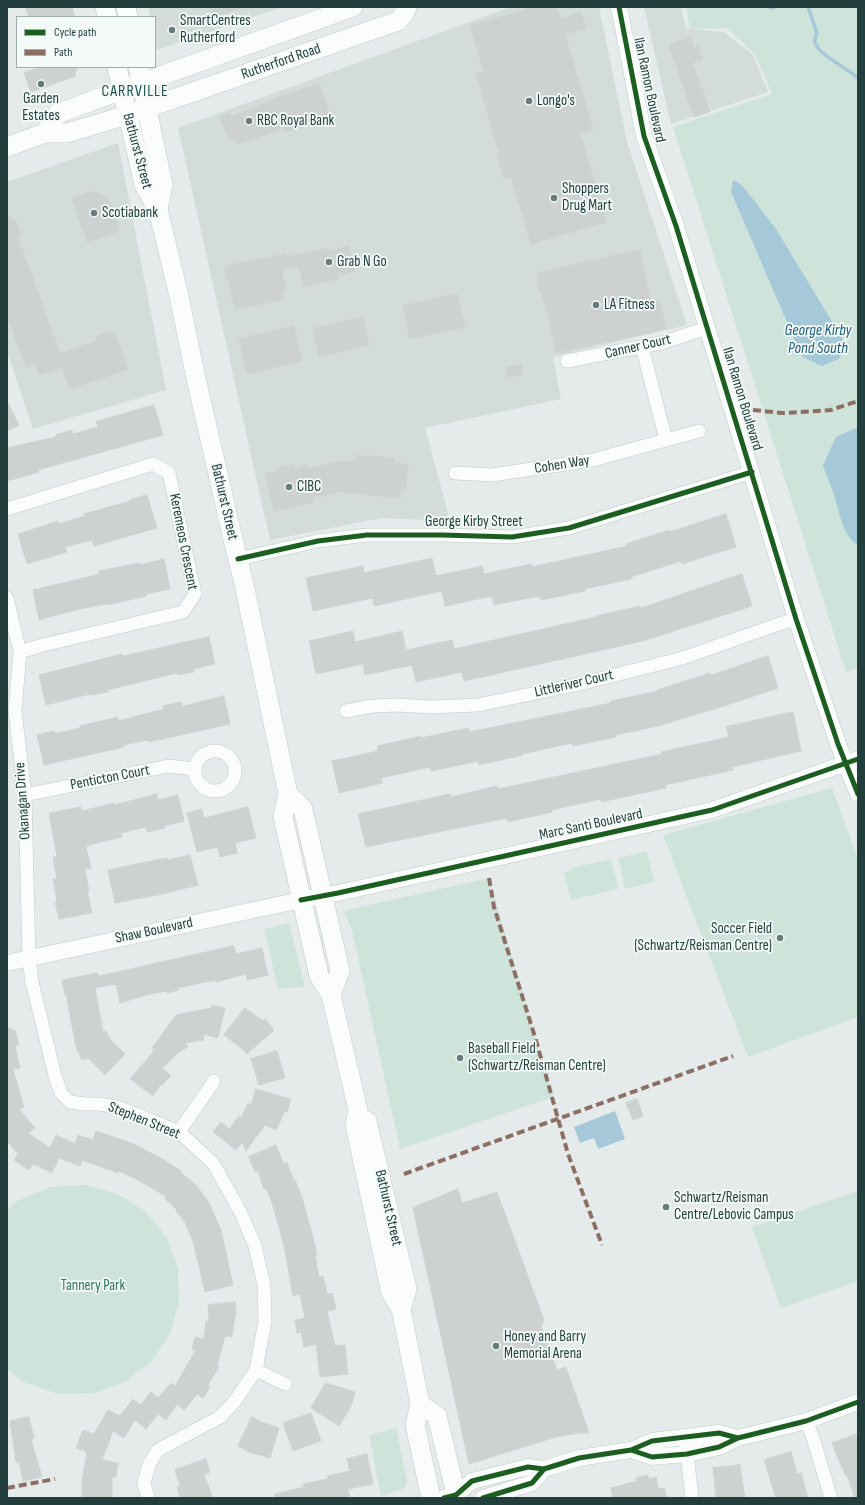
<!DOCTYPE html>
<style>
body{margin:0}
#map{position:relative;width:865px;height:1505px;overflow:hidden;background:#e5ebea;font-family:"Sofia Sans Condensed",sans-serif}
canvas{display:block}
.frame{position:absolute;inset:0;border:8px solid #223f3d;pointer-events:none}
.legend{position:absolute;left:16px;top:16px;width:140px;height:52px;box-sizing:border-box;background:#f4faf8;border:1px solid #a0afad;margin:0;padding:5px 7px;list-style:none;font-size:12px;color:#223f3d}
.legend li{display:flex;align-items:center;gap:8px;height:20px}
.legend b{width:20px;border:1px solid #a0afad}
</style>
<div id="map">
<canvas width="865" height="1505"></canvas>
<div class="frame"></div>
<ul class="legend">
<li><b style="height:5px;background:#1b5e20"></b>Cycle path</li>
<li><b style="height:5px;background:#8d6e63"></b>Path</li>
</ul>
</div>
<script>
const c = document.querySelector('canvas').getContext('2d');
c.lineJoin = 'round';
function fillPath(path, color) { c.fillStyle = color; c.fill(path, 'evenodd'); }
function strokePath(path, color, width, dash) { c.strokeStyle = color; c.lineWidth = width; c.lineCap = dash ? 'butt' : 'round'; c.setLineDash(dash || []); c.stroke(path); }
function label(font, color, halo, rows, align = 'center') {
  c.font = font + ' "Sofia Sans Condensed",sans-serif'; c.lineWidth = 3.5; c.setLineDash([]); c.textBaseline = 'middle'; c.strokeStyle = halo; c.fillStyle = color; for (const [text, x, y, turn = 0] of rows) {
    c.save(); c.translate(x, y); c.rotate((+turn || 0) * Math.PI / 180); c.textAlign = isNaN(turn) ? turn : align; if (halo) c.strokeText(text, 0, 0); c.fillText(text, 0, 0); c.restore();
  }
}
fillPath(new Path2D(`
 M148 7H282L157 50 155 39V17H150Z
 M511 7H599L627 142 687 325 553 357 561 399 425 428 450 521 382 518 270 540 178 128Z
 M644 7H681L686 29 724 32 753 55 768 92 671 124Z
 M118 143 166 390 33 429 7 351V182Z`), '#d4dcda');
fillPath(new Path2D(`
 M686 7H858V668L846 672 673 127 772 94 755 54 726 28 690 29Z
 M832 788 858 859V1017L748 1057 663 835Z
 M647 851 654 882 625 889 618 858Z
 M611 859 618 889 571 900 564 872 572 870V868Z
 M489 878 553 1097 400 1149 352 930 343 911Z
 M289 923 305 987 278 989 264 929Z
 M86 1185 118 1194 146 1212 167 1238 178 1269 179 1302 170 1334 151 1362 125 1382 94 1393 58 1394 23 1382 7 1369V1210L17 1201 50 1187Z
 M858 1191V1281L781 1308 752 1227Z
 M396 1428 407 1481 405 1488 381 1496 369 1435Z`), '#cee4da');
fillPath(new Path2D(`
 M733 180 742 185 776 229 842 338 843 351 839 359 822 366 802 357 731 192Z
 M858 427V545C843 538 839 509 834 495 831 485 826 475 823 465L836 437Z
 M615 1111 625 1139 598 1149 594 1138 580 1143 574 1127Z`), '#a6c9da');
strokePath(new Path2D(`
 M770 7 771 8 775 7
 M808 7 817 33C816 36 814 39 815 42 817 54 849 69 858 78`), '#a6c9da', 3.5);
const building = new Path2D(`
 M32 7H72L75 17H29L26 9Z
 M209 7H241V8L213 18Z
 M535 7H557L561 19 581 12 586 28 565 34 593 130 580 134 606 222 531 244 511 177 504 179 497 154 499 153 476 74 484 72 470 26Z
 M690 38 694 48 698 46 703 59 693 63 710 112 694 117 669 45Z
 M41 67H78L75 73 76 76 31 92 24 73Z
 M319 84 328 109V115L324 120 314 122V124L285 132 284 128 239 144 228 138 219 117 229 113 231 117 274 99Z
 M92 191 107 197 120 231 87 242 72 199Z
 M7 216 16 221 21 233 18 238 60 353 96 341 98 335 110 332 115 334 128 369 70 389 62 367 39 375 35 365 26 368 7 315Z
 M349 246 355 271 338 275 339 279 303 287 299 266 282 270 286 291 283 292 285 299 235 310 228 280H227L224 266 286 254 287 257 327 248 328 251Z
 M640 250 651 303 660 302 666 329 556 353 545 302 537 285 538 273Z
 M457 294 465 327 410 339 403 306Z
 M363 317 369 345 319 357 313 329Z
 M294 326 302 361 247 374 239 339Z
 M521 365 523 375 508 377 506 367Z
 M7 401 19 425 7 431Z
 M154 405 163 435 38 470 39 472 7 481V448L56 437 55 435 72 430 73 434 98 427 96 422Z
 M356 455 395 458V463L408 464 406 490H401L400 498 340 492 313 498 314 502 274 511 265 474 277 471 276 468 294 464 295 469 306 465 307 469 341 461 356 462Z
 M147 495 157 528 94 546 92 540 65 547 67 552 27 564 18 534 58 521V524L85 516 84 514 130 501V500Z
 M726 514 736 547 682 564 681 561 631 577V579L585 589V591L541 600 540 596 494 605 492 596 445 606 442 591 374 606 373 598 313 611 306 578 363 566 364 573 432 558 436 576 482 566 484 574 531 564 532 567 627 546 626 544 669 530V532Z
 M164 559 170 589 146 594 147 596 107 605V604L79 609 39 620 33 590 100 574 99 571 139 563 140 565Z
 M742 574 752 606 643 641 464 681 462 672 416 682 412 665 365 675 363 664 316 674 309 641 353 631 355 642 402 631 406 650 452 640 454 649 596 617V616L640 606V608Z
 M209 637 215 664 193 669 194 672 177 675V673L107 690 108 692 91 695 90 694 46 705 39 675 122 654V656Z
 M768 656 778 688 724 706 658 726 616 735V737L573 746 572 743 522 754 523 755 479 765 478 761 431 771 430 767 381 778 383 783 339 793 332 761 378 751 377 746 421 736V738L468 728 469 732 611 703V701L658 691 657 690 710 673 711 675Z
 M224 696 230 724 149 742 148 740 124 745V747L44 765 37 735 54 731V734L80 728V726L118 717V721L164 709 163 706 181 702 182 706Z
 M793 712 801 751 732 767 733 770 665 785 666 788 601 802V799L551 810 552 812 508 822 507 818 366 847 358 814 450 794 451 797 497 786 498 789 662 754 661 752 729 737 726 727Z
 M157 794 158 800 178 795 184 821 164 826 165 828 147 832 146 827 121 833 122 837 89 845V846L86 847 91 868 85 869 89 891H87L92 913 59 919 55 902H57L53 879H57L53 857H57L49 813 81 807 82 811 114 803V805Z
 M248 807 256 838 235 843 237 853 220 857 218 847 197 852 187 813 202 809 204 818Z
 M190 855 198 885 158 895 115 903 108 870 146 862 167 858 168 860Z
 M234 946 236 954 262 948 268 975 247 980 246 974 216 982 215 980 178 988 179 990 167 993 166 991 146 995 120 1003 116 984 95 988 103 1032 106 1031 109 1038 125 1054 105 1075 88 1058 82 1060 76 1047 66 994 65 995 62 980 97 973 98 976Z
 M212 1005 225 1008 218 1038 203 1034 204 1040 185 1043 188 1047 179 1052 162 1068 171 1076 162 1085 161 1084 153 1096 130 1079 154 1051 152 1048 176 1015 211 1008Z
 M245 1008 263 1021 265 1019 274 1030 247 1054 241 1048 224 1035Z
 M11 1028V1031L15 1030 19 1045 15 1046 20 1068 13 1069 24 1107 19 1109 35 1128 28 1133 50 1148 56 1135 75 1144 78 1135 93 1140 96 1131 134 1144 164 1160 181 1171 180 1172 196 1185 209 1203 221 1230 233 1285 205 1292 193 1241 185 1222 176 1211 177 1210 165 1199 167 1197 138 1180 119 1171 118 1173 82 1160 80 1166 59 1158 52 1173 33 1164 29 1170 14 1160 18 1154 7 1141V1029Z
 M277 1051 285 1078 259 1085 251 1059Z
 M256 1089 291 1099 287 1112 285 1111 276 1130 265 1125 246 1151 242 1142 236 1150 213 1132 221 1122 229 1129 239 1116 241 1118 248 1103 251 1105Z
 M637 1099 643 1116 633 1120 626 1103Z
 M276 1145 284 1164 287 1163 294 1181 295 1180 302 1197 314 1241 317 1255H315L319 1277 323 1276 327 1294 332 1293 336 1309 327 1311 335 1346 345 1345 348 1374 320 1377 316 1344 304 1347 301 1332 297 1333 295 1320 305 1318 300 1294 293 1296 284 1245 272 1203 266 1188 264 1189 258 1171 255 1172 249 1157Z
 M458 1189 462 1203 497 1192 544 1320 541 1326 557 1370 566 1367 589 1433H579L556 1437 469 1464 413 1208Z
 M235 1302 236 1315H235L232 1337 225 1336 217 1366 219 1367 208 1385 210 1387 203 1398 197 1394 184 1410 177 1404 166 1420 158 1414 146 1429 135 1420 124 1438 113 1431 102 1460 118 1463 116 1477H112V1498H82V1481L87 1452 76 1448 83 1430 94 1434 108 1410 120 1416 133 1399 141 1405 151 1392 158 1398 171 1383 175 1386 196 1350 192 1349 195 1337 204 1339 206 1321 209 1322 208 1305Z
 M326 1383 355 1392 351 1406 339 1426 311 1408Z
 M311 1413 321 1441 293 1451 283 1423Z
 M29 1417 34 1438 31 1439 42 1477 23 1481 19 1462H16L10 1421Z
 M252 1417 264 1423 279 1428 270 1458 249 1452 238 1446Z
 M858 1434V1498H855L847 1475H845L832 1443Z
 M791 1452 797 1474 801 1473 808 1498H776L764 1460Z
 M367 1454 373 1484 348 1489 350 1498H275V1494L304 1487 303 1484 328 1479 327 1476 350 1471 347 1459Z
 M206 1459 210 1472 204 1474 213 1498H180L177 1487 180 1486 175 1470Z
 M740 1465 745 1498H716L713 1468Z
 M648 1475 649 1479 656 1477 658 1489 664 1488 667 1498H613L611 1488 637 1481 636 1478Z`);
fillPath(building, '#cdd2d1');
strokePath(building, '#ced4d3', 1);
const minor = new Path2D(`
 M642 347 666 440
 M567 361 661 343 707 328
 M455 473 492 475 593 460 699 431
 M7 509 153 464 169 473 195 594 183 612 43 645 20 652
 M238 559 318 541 367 535H442L512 537 569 528 752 472
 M7 598 20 652 15 711 25 795 29 958 32 982 55 1076 61 1093 70 1102 84 1104H100L121 1108 179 1132 213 1163 241 1213 255 1246 264 1285 265 1321 256 1370 235 1401 220 1417 158 1450 149 1464 144 1483 148 1498
 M346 711 373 706 398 705 431 707 478 705 579 684 683 658 773 626 796 619
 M195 771a20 20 0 1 1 40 0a20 20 0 1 1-40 0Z
 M25 795 168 766 195 769
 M179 1132 214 1081
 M256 1370 285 1384
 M806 1421 813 1438 831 1498
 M686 1445 692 1498`);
const tertiary = new Path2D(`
 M619 7 644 136 676 226 796 619 838 744 858 794
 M7 963 301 900 338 893 712 810 858 759
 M631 1450 652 1457 687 1454 719 1447 738 1438 806 1421 858 1402
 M444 1498 456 1495 472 1481 528 1467 544 1469 579 1458 631 1450 652 1441 719 1433 738 1438
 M483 1498 532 1483 544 1469`);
const secondary = new Path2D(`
 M105 7 107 17
 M126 7 128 17
 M117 67 144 185 158 210 179 296 195 374 232 535 244 584 288 794 283 817 319 976 331 995 358 1110 355 1125 391 1293 401 1309 420 1404 415 1425 431 1498
 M138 67 163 185 158 210
 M45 133 57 114 121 90 353 7
 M7 147 45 133H67L127 115 398 21 404 14 407 7
 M288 794 303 809 340 971 331 995
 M367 1121 407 1289 401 1309
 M420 1404 437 1416 457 1498`);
strokePath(minor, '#c2c8c7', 14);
strokePath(tertiary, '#c2c8c7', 17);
strokePath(secondary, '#c1c9c7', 20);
strokePath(minor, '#fbfcfc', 13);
strokePath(tertiary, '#fbfcfc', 16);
strokePath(secondary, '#fbfcfc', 19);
strokePath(new Path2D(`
 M753 410 783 413 831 410 858 401
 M489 878 494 907 535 1037 568 1154 602 1245
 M404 1174 733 1056
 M7 1488 55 1479`), '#8d6e63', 4, [8, 4]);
strokePath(new Path2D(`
 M619 7 644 136 676 226 796 619 838 744 858 794
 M238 559 318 541 367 535H442L512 537 569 528 752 472
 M301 900 338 893 712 810 858 759
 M631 1450 652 1457 687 1454 719 1447 738 1438 806 1421 858 1402
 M444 1498 456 1495 472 1481 528 1467 544 1469 579 1458 631 1450 652 1441 719 1433 738 1438
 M483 1498 532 1483 544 1469`), '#1b5e20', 5);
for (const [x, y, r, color] of [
 [172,30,4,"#667b7a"],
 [41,84,4,"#667b7a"],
 [529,101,4,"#667b7a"],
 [249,121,4,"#667b7a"],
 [554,198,4,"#667b7a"],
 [94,213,4,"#667b7a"],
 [329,262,4,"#667b7a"],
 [596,305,4,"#667b7a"],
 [289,487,4,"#667b7a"],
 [780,938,4,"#667b7a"],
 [460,1058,4,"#667b7a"],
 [666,1207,4,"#667b7a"],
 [496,1346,4,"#667b7a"]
]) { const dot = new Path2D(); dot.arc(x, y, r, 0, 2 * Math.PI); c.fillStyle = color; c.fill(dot); strokePath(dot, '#f4faf8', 1.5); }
label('15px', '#223f3d', '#f4faf8', [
 ["SmartCentres",180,21],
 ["Rutherford",180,38],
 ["Garden",41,99,"center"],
 ["Estates",41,116,"center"],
 ["Longo's",537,101],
 ["RBC Royal Bank",257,121],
 ["Shoppers",562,189],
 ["Drug Mart",562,206],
 ["Scotiabank",102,213],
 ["Grab N Go",337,262],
 ["LA Fitness",604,305],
 ["CIBC",297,487],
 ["Soccer Field",772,929,"right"],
 ["(Schwartz/Reisman Centre)",772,946,"right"],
 ["Baseball Field",468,1049],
 ["(Schwartz/Reisman Centre)",468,1066],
 ["Schwartz/Reisman",674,1198],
 ["Centre/Lebovic Campus",674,1215],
 ["Honey and Barry",504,1337],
 ["Memorial Arena",504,1354]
], 'left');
label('15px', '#223f3d', '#f4faf8', [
 ["Rutherford Road",281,62,-19],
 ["Ilan Ramon Boulevard",649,90,78],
 ["Bathurst Street",137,151,75],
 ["Canner Court",638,347,-13],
 ["Ilan Ramon Boulevard",742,399,73],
 ["Cohen Way",562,465,-9],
 ["Bathurst Street",224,502,77],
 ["George Kirby Street",474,522],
 ["Keremeos Crescent",183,542,79],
 ["Littleriver Court",574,684,-13],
 ["Penticton Court",110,778,-11],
 ["Okanagan Drive",23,801,-94],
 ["Marc Santi Boulevard",591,825,-12],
 ["Shaw Boulevard",154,931,-12],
 ["Stephen Street",144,1121,22],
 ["Bathurst Street",388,1208,77]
]);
label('15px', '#2c7756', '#f4faf8', [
 ["Tannery Park",93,1286]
]);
c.letterSpacing = '1px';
label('16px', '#1e524f', '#f4faf8', [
 ["CARRVILLE",135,92]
]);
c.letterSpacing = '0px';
label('italic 16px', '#1b5b7d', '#f4faf8', [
 ["George Kirby",818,331],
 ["Pond South",818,349]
]);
</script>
